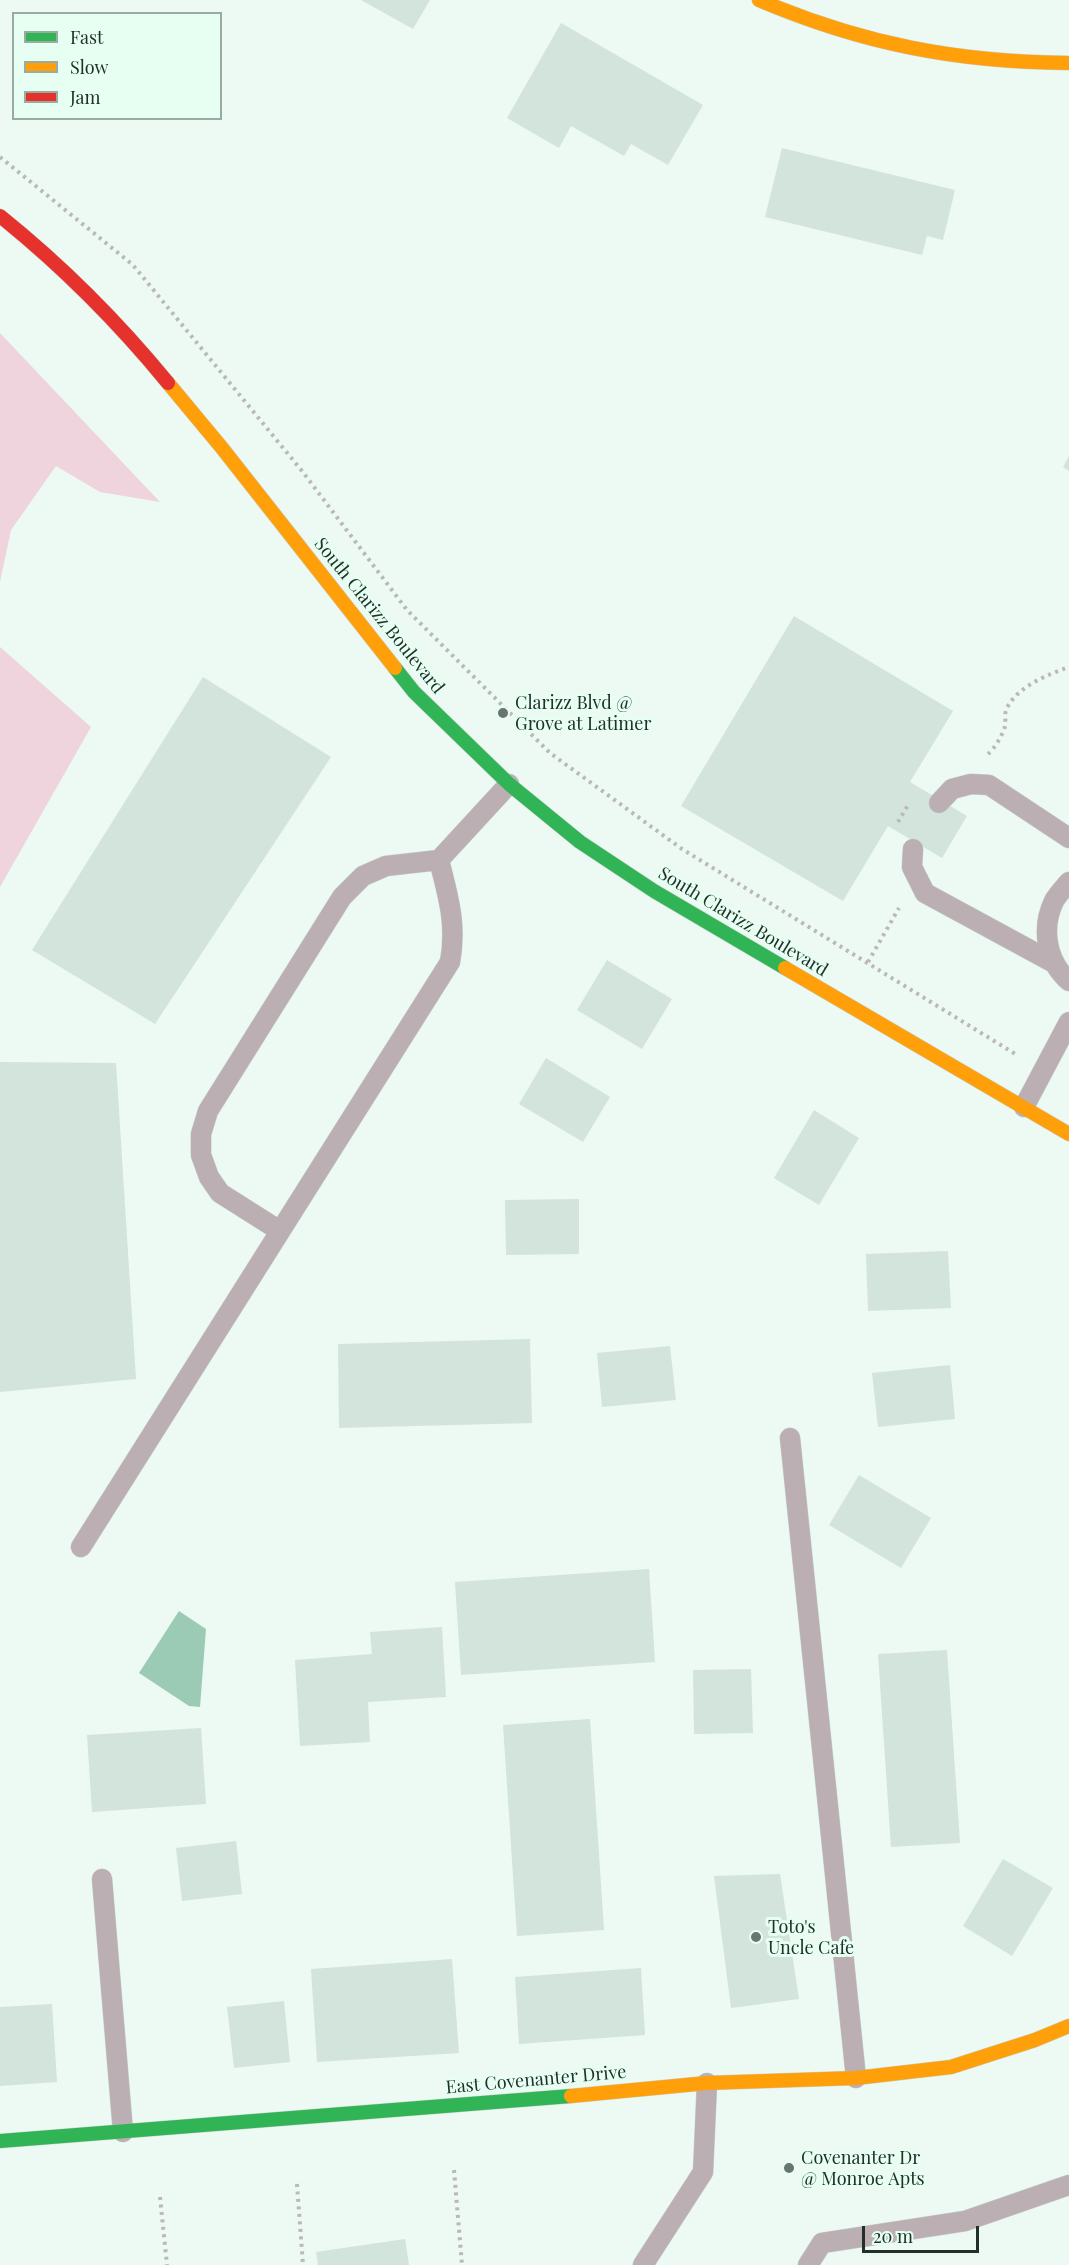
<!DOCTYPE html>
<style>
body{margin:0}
#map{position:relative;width:1069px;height:2265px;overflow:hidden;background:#edf9f3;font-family:"Playfair Display",serif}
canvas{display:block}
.legend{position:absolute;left:12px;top:12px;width:210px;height:108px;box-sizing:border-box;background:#e7fff3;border:2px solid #98aca2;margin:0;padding:8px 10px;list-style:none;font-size:18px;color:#213029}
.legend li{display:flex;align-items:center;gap:12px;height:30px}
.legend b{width:30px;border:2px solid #98aca2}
.scale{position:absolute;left:862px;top:2226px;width:117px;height:27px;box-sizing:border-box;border:3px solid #213029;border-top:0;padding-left:8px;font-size:18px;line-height:21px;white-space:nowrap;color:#213029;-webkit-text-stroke:4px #e7fff3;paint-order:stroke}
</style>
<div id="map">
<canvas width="1069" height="2265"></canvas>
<ul class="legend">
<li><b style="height:8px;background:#30b455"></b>Fast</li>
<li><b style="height:8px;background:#ff9f0a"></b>Slow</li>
<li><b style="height:8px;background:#e5322d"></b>Jam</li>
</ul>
<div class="scale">20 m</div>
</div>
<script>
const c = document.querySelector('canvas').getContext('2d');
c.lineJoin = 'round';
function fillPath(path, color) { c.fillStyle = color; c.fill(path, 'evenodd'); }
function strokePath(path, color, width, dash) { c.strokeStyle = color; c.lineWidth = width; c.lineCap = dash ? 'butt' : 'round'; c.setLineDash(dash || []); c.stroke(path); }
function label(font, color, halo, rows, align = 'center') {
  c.font = font + ' "Playfair Display",serif'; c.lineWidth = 6; c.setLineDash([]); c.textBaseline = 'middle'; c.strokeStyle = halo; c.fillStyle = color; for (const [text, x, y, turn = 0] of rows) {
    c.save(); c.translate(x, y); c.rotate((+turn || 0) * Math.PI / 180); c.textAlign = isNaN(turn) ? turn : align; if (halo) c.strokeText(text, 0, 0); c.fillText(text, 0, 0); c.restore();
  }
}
fillPath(new Path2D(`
 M0 333 160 502 100 492 56 466 11 530 0 582Z
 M0 647 91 727 0 887Z`), '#efd4de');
fillPath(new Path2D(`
 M179 1611 206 1629 200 1707 189 1706 139 1673Z`), '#9bcab5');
fillPath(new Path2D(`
 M361 0H430L413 29Z
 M561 23 703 105 668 165 631 144 624 156 571 126 559 148 507 118Z
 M782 148 955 190 943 240 927 236 922 255 765 217Z
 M1069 456V471L1063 467Z
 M794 616 953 711 910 782 967 816 942 858 888 826 843 901 681 806Z
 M203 677 331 757 155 1024 32 950Z
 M607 960 672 999 642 1049 577 1010Z
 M546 1058 610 1097 583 1142 519 1104Z
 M0 1062 116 1063 136 1379 0 1392Z
 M814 1110 859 1138 819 1205 774 1178Z
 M579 1199V1254L506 1255 505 1200Z
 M948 1251 951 1308 868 1311 866 1254Z
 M530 1339 532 1423 339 1428 338 1344Z
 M670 1346 676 1400 602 1407 597 1353Z
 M950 1365 955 1419 878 1427 872 1373Z
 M859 1475 931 1518 901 1568 829 1525Z
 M649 1569 655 1662 461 1675 455 1582Z
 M442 1627 446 1697 368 1702 370 1742 300 1746 295 1660 372 1654 370 1632Z
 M947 1650 960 1843 891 1847 878 1654Z
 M751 1669 753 1733 694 1734 693 1670Z
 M590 1719 604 1930 517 1936 503 1725Z
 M201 1728 206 1804 92 1812 87 1735Z
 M236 1841 242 1894 182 1901 176 1848Z
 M1003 1859 1053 1888 1012 1956 963 1926Z
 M780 1874 799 1999 731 2008 714 1876Z
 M452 1959 459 2053 317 2062 311 1969Z
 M641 1968 645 2035 519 2044 515 1977Z
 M284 2001 290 2062 234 2068 227 2007Z
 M52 2004 57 2082 0 2086V2007Z
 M405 2239 409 2265H318L316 2252Z`), '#d3e4dc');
const lane = new Path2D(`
 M939 803 952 789 971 784 989 785 1069 838
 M913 849 912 867 925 893 1054 963
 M439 860 509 784
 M1069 882C1064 888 1058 894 1054 901 1041 928 1046 961 1069 981
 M1024 1107 1069 1022
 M790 1438 856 2078
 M81 1547 450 962C457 924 448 896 439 860L386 866 363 876 342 897 208 1111 201 1134V1155L209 1177 220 1193 280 1231
 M102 1879 123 2132
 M643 2265 703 2172 707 2083
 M808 2265 822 2243 965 2221 1069 2185`);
const fast = new Path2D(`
 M395 668 414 692 509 784 580 842 654 891 785 968
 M0 2141 571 2096`);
const slow = new Path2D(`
 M759 0C863 44 956 62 1069 63
 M168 383 222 448 395 668
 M785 968 1069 1134
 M571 2096 707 2083 856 2078 951 2067 1035 2040 1069 2026`);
const jam = new Path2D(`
 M0 216C61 265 118 322 168 383`);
strokePath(lane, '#c9d4cf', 21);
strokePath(fast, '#c9d4cf', 15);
strokePath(slow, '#c9d4cf', 15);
strokePath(jam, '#c9d4cf', 15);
strokePath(new Path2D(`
 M0 157 133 265 302 471 407 610 550 753 682 849 1017 1055
 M988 754C994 749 1003 735 1005 726 1006 720 1004 713 1007 708 1018 686 1047 675 1069 667
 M898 822 908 805
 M868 962 899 908
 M454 2170 462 2265
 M297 2184 303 2265
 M160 2197 167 2265`), '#bbb8b9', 4, [3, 4.5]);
strokePath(lane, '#bbafb4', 20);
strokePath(fast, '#30b455', 14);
strokePath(slow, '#ff9f0a', 14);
strokePath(jam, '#e5322d', 14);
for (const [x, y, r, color] of [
 [503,713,6,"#687670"],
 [756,1937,6,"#687670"],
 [789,2168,6,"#687670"]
]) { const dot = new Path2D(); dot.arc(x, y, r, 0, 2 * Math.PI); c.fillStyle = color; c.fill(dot); strokePath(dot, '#e7fff3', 2); }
label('18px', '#213029', '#e7fff3', [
 ["South Clarizz Boulevard",379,616,51],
 ["South Clarizz Boulevard",743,922,31],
 ["East Covenanter Drive",536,2080,-5]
]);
label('18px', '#213029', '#e7fff3', [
 ["Clarizz Blvd @",515,703],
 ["Grove at Latimer",515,724],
 ["Toto's",768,1927],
 ["Uncle Cafe",768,1948],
 ["Covenanter Dr",801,2158],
 ["@ Monroe Apts",801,2179]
], 'left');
</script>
